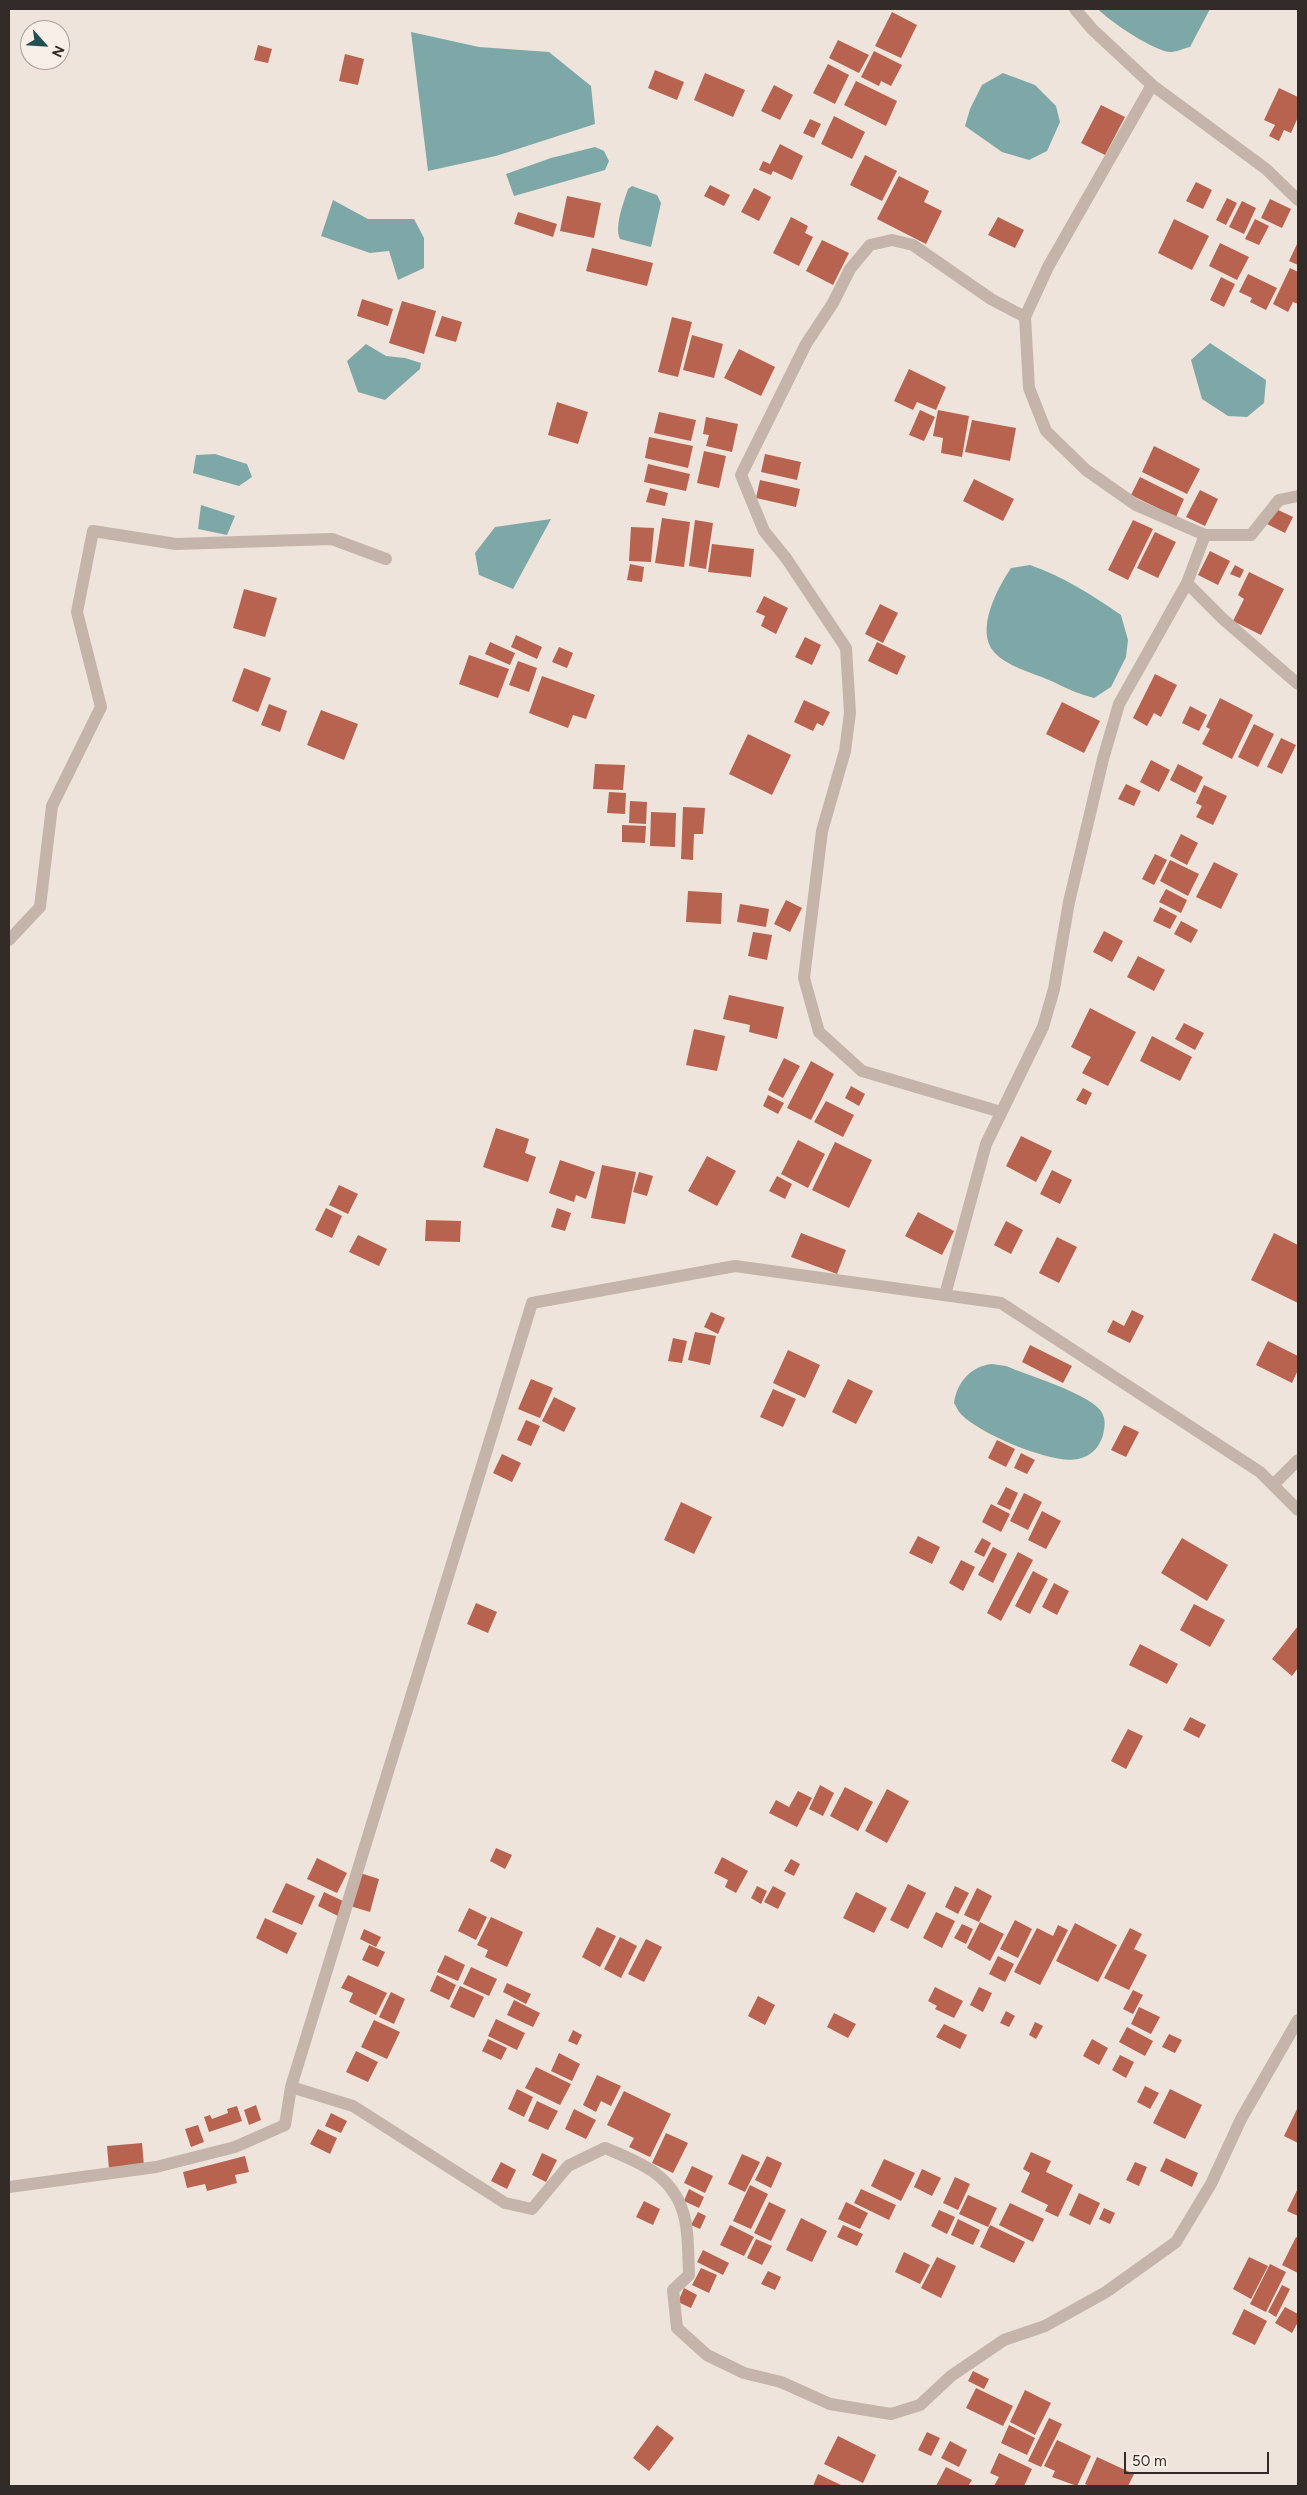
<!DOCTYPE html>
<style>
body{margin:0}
#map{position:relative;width:1307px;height:2495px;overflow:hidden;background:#efe4db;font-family:Figtree,sans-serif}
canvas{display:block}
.frame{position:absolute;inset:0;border:10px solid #332b28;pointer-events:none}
.north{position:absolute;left:20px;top:20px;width:50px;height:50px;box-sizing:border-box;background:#f7eee7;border:1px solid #a9a09b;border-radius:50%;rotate:116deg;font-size:14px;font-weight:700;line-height:20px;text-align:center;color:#332b28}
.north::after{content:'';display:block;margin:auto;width:18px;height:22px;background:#225050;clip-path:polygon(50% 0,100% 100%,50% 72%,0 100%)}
.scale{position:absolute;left:1124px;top:2452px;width:145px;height:22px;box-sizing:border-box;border:2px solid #332b28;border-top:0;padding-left:6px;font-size:15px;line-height:18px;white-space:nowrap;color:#332b28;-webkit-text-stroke:4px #f7eee7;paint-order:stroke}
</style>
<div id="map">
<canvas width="1307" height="2495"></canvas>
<div class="frame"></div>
<div class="north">N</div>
<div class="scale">50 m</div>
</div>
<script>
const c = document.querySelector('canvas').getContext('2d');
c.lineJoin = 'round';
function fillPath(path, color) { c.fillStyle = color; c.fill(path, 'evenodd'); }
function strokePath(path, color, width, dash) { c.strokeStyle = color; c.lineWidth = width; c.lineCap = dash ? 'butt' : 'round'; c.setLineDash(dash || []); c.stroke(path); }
fillPath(new Path2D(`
 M1098 9H1210L1190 47C1184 48 1177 52 1171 52 1155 52 1109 21 1098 9Z
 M411 32 479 47 549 52 591 86 595 124 496 156 428 171Z
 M1003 73 1035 85 1056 106 1060 122 1047 151 1029 160 1002 152 965 126 970 109 982 85Z
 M595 147 604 151 609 161 605 170 514 196 506 174 551 158Z
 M632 186 657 195 661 203 651 247 620 239C614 226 624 202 628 189Z
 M333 200 368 219H414L424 238V268L398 280 389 251 370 253 321 236Z
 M1210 343 1266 380 1264 403 1247 417 1228 416 1202 399 1191 360Z
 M366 344 386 356 405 358 421 363 420 369 385 400 358 392 347 361Z
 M215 454 247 464 252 477 239 486 193 473 196 455Z
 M201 505 235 516 227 535 198 529Z
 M551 519 513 589 479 575 475 553 495 527Z
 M1030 565C1064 577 1092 595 1121 615L1128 640 1126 657 1111 687 1094 698C1078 694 1064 687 1049 680 1033 673 1006 666 994 652 975 630 997 589 1011 568Z
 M992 1364 1006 1366C1032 1377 1075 1389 1096 1406 1104 1412 1106 1421 1104 1430 1102 1444 1093 1456 1078 1459 1053 1465 977 1433 960 1413 958 1411 956 1406 954 1403 957 1382 971 1366 992 1364Z`), '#7ea8a7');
fillPath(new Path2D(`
 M892 12 917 25 901 58 875 46Z
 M838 40 869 55 859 73 829 58Z
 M258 45 272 49 268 63 254 60Z
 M874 51 902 65 891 86 881 81 879 86 861 77Z
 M345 54 364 59 358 85 339 81Z
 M828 64 849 75 835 104 813 93Z
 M655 70 684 82 677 100 648 88Z
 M705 73 745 90 733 117 694 100Z
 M856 81 897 101 886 126 844 105Z
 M774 85 793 95 780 120 761 111Z
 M1279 88 1298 97V117L1291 133 1284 130 1279 141 1269 136 1275 125 1264 120Z
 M1101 105 1125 117 1105 155 1081 143Z
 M834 116 865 132 852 159 821 144Z
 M810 119 821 124 814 138 803 133Z
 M780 144 803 156 792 180 773 171 771 175 759 170 763 161 770 164Z
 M865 155 897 171 882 201 850 185Z
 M899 176 929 191 924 202 942 211 926 244 877 219Z
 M1196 182 1212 190 1203 209 1186 201Z
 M710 185 730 195 724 206 704 196Z
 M754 188 771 197 759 221 741 212Z
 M567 196 601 203 594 238 560 231Z
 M1227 198 1237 203 1226 225 1216 220Z
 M1270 199 1291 209 1282 228 1261 218Z
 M1242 201 1256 208 1244 234 1229 227Z
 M518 212 557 224 553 237 514 224Z
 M791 217 808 226 805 233 813 237 799 266 773 253Z
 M998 217 1024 230 1015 248 988 235Z
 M1174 219 1209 236 1192 270 1158 253Z
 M1255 219 1269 226 1259 245 1245 239Z
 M822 240 849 253 833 285 806 271Z
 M1298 242V265L1289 261Z
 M1220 243 1249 257 1237 280 1209 266Z
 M592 248 653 263 647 286 586 271Z
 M1290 268 1298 272V304L1293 302 1288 312 1273 304Z
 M1248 274 1277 288 1266 310 1250 302 1252 298 1239 292Z
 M1221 277 1235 284 1224 307 1210 300Z
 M362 299 393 309 388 326 357 316Z
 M402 301 436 311 424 354 389 343Z
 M442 316 462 322 456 342 435 336Z
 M672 317 692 322 678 377 658 372Z
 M692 335 723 344 714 378 683 370Z
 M739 349 775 367 761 396 724 378Z
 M909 369 946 387 936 410 917 402 913 410 894 401Z
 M557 402 588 412 578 444 548 435Z
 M920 410 935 417 924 441 909 435Z
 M938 410 969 416 962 457 941 453 943 438 933 436Z
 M659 412 696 420 691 441 654 433Z
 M706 417 738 424 732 452 706 446 709 435 703 434Z
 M972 420 1016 428 1010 461 965 452Z
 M649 437 693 446 688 468 645 458Z
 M1154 446 1200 469 1187 494 1142 472Z
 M704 451 726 456 719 488 697 483Z
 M765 454 801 462 797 480 761 472Z
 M648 464 690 474 686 491 644 482Z
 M1140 477 1184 499 1176 517 1131 495Z
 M974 479 1014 499 1003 521 963 501Z
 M760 480 800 489 796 507 756 498Z
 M650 488 668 493 665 506 646 502Z
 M1200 490 1218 499 1205 526 1186 517Z
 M1274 508 1293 517 1285 533 1267 524Z
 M662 518 690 522 684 567 655 563Z
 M695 520 713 523 706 569 689 566Z
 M1133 520 1153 529 1128 580 1108 570Z
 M631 527 654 528 651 562 629 561Z
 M1155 532 1176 542 1158 578 1137 568Z
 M712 544 754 549 751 577 708 572Z
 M1210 551 1230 561 1218 585 1198 575Z
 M630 564 644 567 642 582 627 580Z
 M1235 565 1244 570 1240 578 1230 574Z
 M1249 572 1284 589 1261 635 1233 621 1244 599 1238 595Z
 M244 589 277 598 265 637 233 628Z
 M764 596 788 608 776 634 761 626 765 616 756 612Z
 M880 604 898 613 883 643 865 634Z
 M516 635 542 647 537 659 511 647Z
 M805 637 821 645 812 665 795 657Z
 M490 642 515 653 510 665 485 654Z
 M877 642 906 656 897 675 868 661Z
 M559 647 573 653 567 668 552 662Z
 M469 655 509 669 498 698 459 684Z
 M518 661 537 668 529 692 509 685Z
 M244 668 271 678 258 712 232 701Z
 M1155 674 1177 685 1161 717 1154 713 1147 726 1133 718Z
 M542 676 595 695 586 719 573 715 568 728 529 713Z
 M1220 698 1253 715 1232 759 1202 744 1210 729 1206 727Z
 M804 700 830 712 823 726 817 723 813 731 794 722Z
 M1062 702 1100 721 1084 753 1046 734Z
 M269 704 287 711 280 732 261 725Z
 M1190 706 1207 715 1199 731 1182 723Z
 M321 710 358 724 344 760 307 745Z
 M1254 724 1274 734 1258 767 1238 757Z
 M748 734 791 755 772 795 729 774Z
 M1281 738 1296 745 1282 774 1267 767Z
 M1151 760 1170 770 1159 792 1140 782Z
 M595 764 625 765 623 790 593 789Z
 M1178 764 1203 777 1195 793 1170 780Z
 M1126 784 1141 791 1134 806 1118 799Z
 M1204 785 1227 796 1213 825 1196 817 1202 806 1196 803Z
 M609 792 626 793 625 814 607 813Z
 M630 801 647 802 646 824 629 823Z
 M683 807 705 808 703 834H694L693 860 681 859Z
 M651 812 676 813 675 847 650 846Z
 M622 825 646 826 645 843 622 842Z
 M1181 834 1198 843 1187 865 1170 856Z
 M1155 854 1167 860 1154 885 1142 879Z
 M1170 860 1199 874 1188 896 1160 881Z
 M1214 862 1238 874 1221 909 1196 897Z
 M1166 889 1187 900 1181 913 1159 902Z
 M688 891 722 893 721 924 686 922Z
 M786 900 802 908 790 932 774 924Z
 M740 904 769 909 766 927 737 922Z
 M1160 907 1177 916 1170 929 1153 921Z
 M1181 921 1198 930 1191 943 1174 934Z
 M1104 931 1123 941 1112 962 1093 952Z
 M753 932 772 935 767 960 748 956Z
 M1138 956 1165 970 1154 991 1127 977Z
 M729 995 784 1007 777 1039 749 1032 750 1025 723 1019Z
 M1090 1008 1136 1032 1108 1086 1082 1073 1091 1057 1071 1047Z
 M1184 1023 1204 1033 1195 1050 1175 1039Z
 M694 1029 725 1036 717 1071 686 1065Z
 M1152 1036 1192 1057 1180 1081 1140 1061Z
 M784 1058 800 1066 783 1098 768 1090Z
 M811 1061 834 1074 811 1120 787 1108Z
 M851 1086 865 1094 859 1106 845 1098Z
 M1083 1088 1092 1093 1086 1105 1076 1100Z
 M768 1095 784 1103 778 1114 763 1106Z
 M826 1101 854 1115 843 1137 814 1122Z
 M496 1128 529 1139 525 1153 536 1157 528 1182 483 1167Z
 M1021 1136 1052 1151 1036 1182 1006 1166Z
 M798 1140 825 1154 808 1188 781 1174Z
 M835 1142 872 1160 849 1208 812 1190Z
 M707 1156 736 1171 717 1206 688 1191Z
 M560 1160 595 1172 586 1199 576 1195 574 1202 549 1193Z
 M602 1165 636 1172 625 1224 591 1218Z
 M1052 1170 1072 1180 1060 1204 1040 1194Z
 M639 1172 653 1176 647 1196 633 1192Z
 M777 1176 792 1184 785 1199 769 1191Z
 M339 1185 358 1194 348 1214 329 1205Z
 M326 1208 342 1216 332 1238 315 1230Z
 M557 1208 571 1213 565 1231 551 1227Z
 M918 1212 954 1231 942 1255 905 1236Z
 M426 1220 461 1221 460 1242 425 1241Z
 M1006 1221 1023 1230 1011 1254 994 1245Z
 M801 1233 846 1250 837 1274 791 1257Z
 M1274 1233 1298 1245V1303L1251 1280Z
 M358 1235 387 1249 379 1266 349 1252Z
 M1057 1237 1077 1247 1059 1283 1039 1273Z
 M1132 1310 1144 1316 1130 1343 1107 1332 1113 1320 1124 1326Z
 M711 1312 725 1318 718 1334 704 1327Z
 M695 1332 716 1336 710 1365 688 1360Z
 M673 1338 687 1341 682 1363 668 1361Z
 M1268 1341 1298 1356V1370L1292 1383 1256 1365Z
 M1030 1345 1072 1366 1063 1383 1022 1362Z
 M788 1350 820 1365 805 1398 773 1383Z
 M531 1379 553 1388 540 1418 518 1409Z
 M848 1379 873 1391 856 1424 832 1412Z
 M773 1389 796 1399 783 1427 760 1417Z
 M554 1397 576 1408 564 1432 542 1421Z
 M526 1420 540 1426 531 1446 517 1440Z
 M1124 1425 1139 1432 1126 1457 1111 1450Z
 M997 1440 1015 1449 1006 1467 988 1458Z
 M1021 1453 1035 1460 1027 1474 1014 1468Z
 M502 1454 521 1463 512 1482 493 1473Z
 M1006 1487 1018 1493 1010 1510 997 1504Z
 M1024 1493 1042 1502 1028 1530 1010 1521Z
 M681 1502 712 1517 694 1554 664 1540Z
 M991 1504 1010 1514 1001 1532 982 1522Z
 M1042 1511 1061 1521 1046 1549 1028 1540Z
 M918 1536 940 1547 932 1564 909 1553Z
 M982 1538 991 1543 984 1557 974 1552Z
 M1182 1538 1228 1565 1207 1601 1161 1573Z
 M993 1547 1007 1554 993 1583 978 1575Z
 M1018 1552 1033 1560 1001 1621 987 1613Z
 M961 1560 975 1567 963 1591 949 1583Z
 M1033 1571 1048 1579 1030 1614 1015 1606Z
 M1054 1583 1069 1591 1057 1615 1042 1607Z
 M476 1603 497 1612 488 1633 467 1624Z
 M1194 1604 1225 1620 1210 1647 1180 1630Z
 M1298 1626V1668L1292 1676 1272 1659Z
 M1140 1644 1178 1664 1167 1684 1129 1665Z
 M1190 1717 1206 1725 1199 1738 1183 1730Z
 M1128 1729 1143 1736 1126 1769 1111 1761Z
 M820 1785 834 1793 823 1816 809 1809Z
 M845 1787 873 1802 858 1831 830 1816Z
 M887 1789 909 1801 887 1843 865 1831Z
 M798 1791 812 1798 797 1827 769 1813 776 1800 789 1807Z
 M496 1848 512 1855 505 1869 490 1861Z
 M722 1857 748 1871 736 1893 725 1887 728 1880 714 1873Z
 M317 1858 347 1873 337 1893 307 1879Z
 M791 1859 800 1864 794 1876 784 1871Z
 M360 1873 379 1879 370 1912 350 1906Z
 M286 1883 315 1896 302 1925 272 1912Z
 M908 1884 926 1893 908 1929 890 1920Z
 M757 1886 767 1891 761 1904 751 1898Z
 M773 1886 786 1893 778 1909 764 1902Z
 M955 1886 969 1893 958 1914 945 1907Z
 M977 1888 992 1896 979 1922 964 1915Z
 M324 1892 345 1902 338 1916 318 1906Z
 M856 1892 887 1908 874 1933 843 1918Z
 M469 1908 487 1917 476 1940 458 1931Z
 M936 1912 955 1921 942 1948 923 1938Z
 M491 1917 523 1932 507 1967 485 1957 488 1950 477 1945Z
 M265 1918 297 1933 287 1954 256 1938Z
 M1015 1920 1032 1929 1018 1958 1000 1949Z
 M980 1922 1004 1934 990 1961 967 1948Z
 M1075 1923 1117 1945 1098 1982 1056 1961Z
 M962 1924 973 1929 966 1944 954 1938Z
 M1058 1925 1068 1930 1040 1985 1014 1972 1037 1928 1053 1936Z
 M597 1927 616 1936 600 1967 582 1957Z
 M1130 1928 1142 1934 1134 1949 1147 1955 1129 1990 1104 1978Z
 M364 1929 381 1937 376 1947 360 1939Z
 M620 1937 637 1946 621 1978 604 1969Z
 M646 1939 662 1947 644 1982 628 1974Z
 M369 1945 385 1952 378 1967 362 1960Z
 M445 1955 465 1965 458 1981 437 1972Z
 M998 1956 1014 1964 1005 1982 989 1974Z
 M471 1967 497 1979 489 1996 463 1984Z
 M348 1975 387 1993 376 2015 349 2002 353 1993 341 1988Z
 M437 1975 456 1985 449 2000 430 1991Z
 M507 1983 531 1994 526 2004 503 1992Z
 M460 1986 484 1997 474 2018 450 2007Z
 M935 1987 963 2001 954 2018 935 2009 937 2006 928 2001Z
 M979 1987 992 1993 983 2012 970 2005Z
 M1133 1990 1143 1995 1133 2014 1123 2009Z
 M391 1992 405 1999 394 2024 379 2017Z
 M758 1996 775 2005 765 2025 748 2016Z
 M514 2000 540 2013 533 2027 507 2015Z
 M1139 2007 1160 2017 1151 2034 1131 2024Z
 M1006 2011 1015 2016 1009 2027 1000 2023Z
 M834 2013 856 2024 848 2038 827 2027Z
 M496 2019 525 2033 517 2050 488 2036Z
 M374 2020 400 2032 387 2059 361 2047Z
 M1035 2022 1043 2026 1036 2039 1029 2035Z
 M944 2024 967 2035 960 2049 936 2037Z
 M1127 2027 1153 2041 1145 2056 1119 2042Z
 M573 2030 582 2035 577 2045 568 2041Z
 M1169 2034 1182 2040 1175 2053 1162 2047Z
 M488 2039 507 2048 501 2060 482 2051Z
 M1092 2039 1108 2048 1099 2065 1083 2056Z
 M356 2051 378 2062 368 2082 346 2072Z
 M559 2053 580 2064 572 2081 551 2071Z
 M1120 2055 1134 2062 1126 2078 1112 2070Z
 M536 2067 571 2084 560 2105 525 2088Z
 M597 2075 621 2086 611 2106 601 2101 596 2112 583 2105Z
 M1145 2086 1159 2093 1150 2109 1137 2102Z
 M517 2089 533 2097 524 2117 508 2109Z
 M1170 2089 1202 2105 1185 2139 1153 2123Z
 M624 2091 671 2114 650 2157 629 2147 634 2138 607 2125Z
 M537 2101 558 2111 548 2130 528 2121Z
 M256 2105 261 2120 249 2125 244 2110Z
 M237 2106 242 2121 209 2132 204 2117 210 2115 212 2119 228 2113 227 2109Z
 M1298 2107V2143L1284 2136Z
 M574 2109 596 2120 586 2139 565 2129Z
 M331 2113 347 2121 341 2133 325 2126Z
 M198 2125 204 2142 191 2147 185 2129Z
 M318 2129 337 2138 330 2154 310 2144Z
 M666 2133 688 2143 673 2173 652 2163Z
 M142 2143 144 2166 109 2169 107 2146Z
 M1031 2152 1051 2161 1046 2172 1073 2185 1058 2217 1045 2211 1048 2205 1021 2192 1030 2173 1023 2169Z
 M542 2153 557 2160 546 2182 532 2175Z
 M742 2154 760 2162 745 2192 728 2184Z
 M245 2156 249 2172 235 2175 237 2183 207 2191 205 2184 187 2188 183 2172Z
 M767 2156 782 2163 771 2188 755 2180Z
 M1166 2158 1198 2173 1192 2187 1160 2171Z
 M884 2159 915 2173 901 2201 871 2186Z
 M501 2162 516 2170 507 2189 491 2181Z
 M1135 2162 1147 2167 1139 2186 1126 2180Z
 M692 2166 713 2176 705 2193 684 2183Z
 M922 2169 941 2178 932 2196 914 2187Z
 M955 2177 970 2184 958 2210 943 2203Z
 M750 2185 768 2194 751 2229 733 2221Z
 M1298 2188V2216L1287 2211Z
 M689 2189 704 2197 699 2208 684 2201Z
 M861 2189 896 2205 889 2220 854 2203Z
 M1079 2193 1100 2203 1090 2225 1069 2215Z
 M968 2195 997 2208 988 2227 959 2214Z
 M644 2201 660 2209 653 2225 636 2217Z
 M769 2202 786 2210 771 2241 754 2233Z
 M846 2202 868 2213 860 2229 838 2219Z
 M1010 2203 1044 2219 1033 2242 999 2225Z
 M1104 2208 1115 2213 1110 2224 1099 2219Z
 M939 2210 955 2217 947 2234 931 2226Z
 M698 2212 706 2216 700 2229 691 2225Z
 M801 2218 827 2231 812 2262 786 2250Z
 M958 2219 980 2230 973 2245 951 2235Z
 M730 2225 754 2237 744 2256 720 2245Z
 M843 2225 863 2234 857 2246 837 2237Z
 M990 2225 1025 2242 1014 2263 980 2247Z
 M1296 2237 1298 2238V2273L1282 2265Z
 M756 2239 772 2246 762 2265 747 2258Z
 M703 2250 729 2263 723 2275 697 2262Z
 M904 2252 930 2265 920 2284 895 2272Z
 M937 2257 956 2266 941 2298 921 2288Z
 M1249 2257 1268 2266 1251 2299 1233 2289Z
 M1270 2264 1286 2272 1266 2312 1250 2304Z
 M701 2268 717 2275 709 2293 692 2285Z
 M768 2271 781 2277 775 2290 761 2284Z
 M1282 2285 1290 2289 1276 2317 1268 2312Z
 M684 2288 697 2295 691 2308 678 2302Z
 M1285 2307 1298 2314V2322L1292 2333 1275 2323Z
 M1244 2309 1267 2321 1255 2345 1232 2334Z
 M973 2371 989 2379 984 2389 968 2381Z
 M976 2388 1013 2406 1003 2426 966 2408Z
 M1025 2390 1051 2403 1035 2435 1010 2422Z
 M1049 2418 1062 2424 1041 2467 1028 2461Z
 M657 2425 674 2438 649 2471 633 2458Z
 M1009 2425 1035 2438 1027 2455 1001 2443Z
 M927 2432 940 2438 931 2456 918 2450Z
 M838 2436 876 2455 863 2483 824 2464Z
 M1057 2440 1091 2456 1077 2486 1052 2477 1055 2471 1044 2466Z
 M950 2441 967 2450 959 2467 941 2458Z
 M999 2453 1032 2469 1024 2486H994L999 2477 990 2473Z
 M1097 2457 1134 2474 1128 2486H1090L1085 2484Z
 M946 2467 972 2480 968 2486H936Z
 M818 2474 843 2486H813Z`), '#b86250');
strokePath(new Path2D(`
 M1152 85 1266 169 1298 200
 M1205 535H1251L1279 500 1298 496
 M1187 583 1223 619 1298 684
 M9 940 40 907 52 806 101 707 77 612 93 531 176 544 332 539 386 559
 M1001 1112 862 1071 819 1032 804 978 822 831 845 751 850 713 846 648 786 558 764 531 741 475 806 344 833 303 850 269 870 245 892 240 913 245 991 299 1025 317
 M945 1295 986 1144 1043 1027 1054 989 1069 902 1103 759 1119 704 1187 583 1205 535 1136 505 1086 470 1046 431 1029 388 1025 317 1048 267 1152 85 1092 29 1075 9
 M1273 1485 1298 1460
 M291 2087 353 2106 505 2203 532 2209 568 2166 605 2148C639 2162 671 2174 683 2212 689 2229 688 2256 689 2275L673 2290 677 2328 707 2355 744 2373 781 2382 830 2404 891 2414 920 2405 951 2376 1004 2340 1045 2326 1106 2292 1176 2242 1211 2184 1241 2119 1298 2020
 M9 2187 156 2167 235 2147 285 2125 291 2087 532 1303 735 1266 1001 1303 1260 1472 1298 1510`), '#c5b4a9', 12);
</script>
